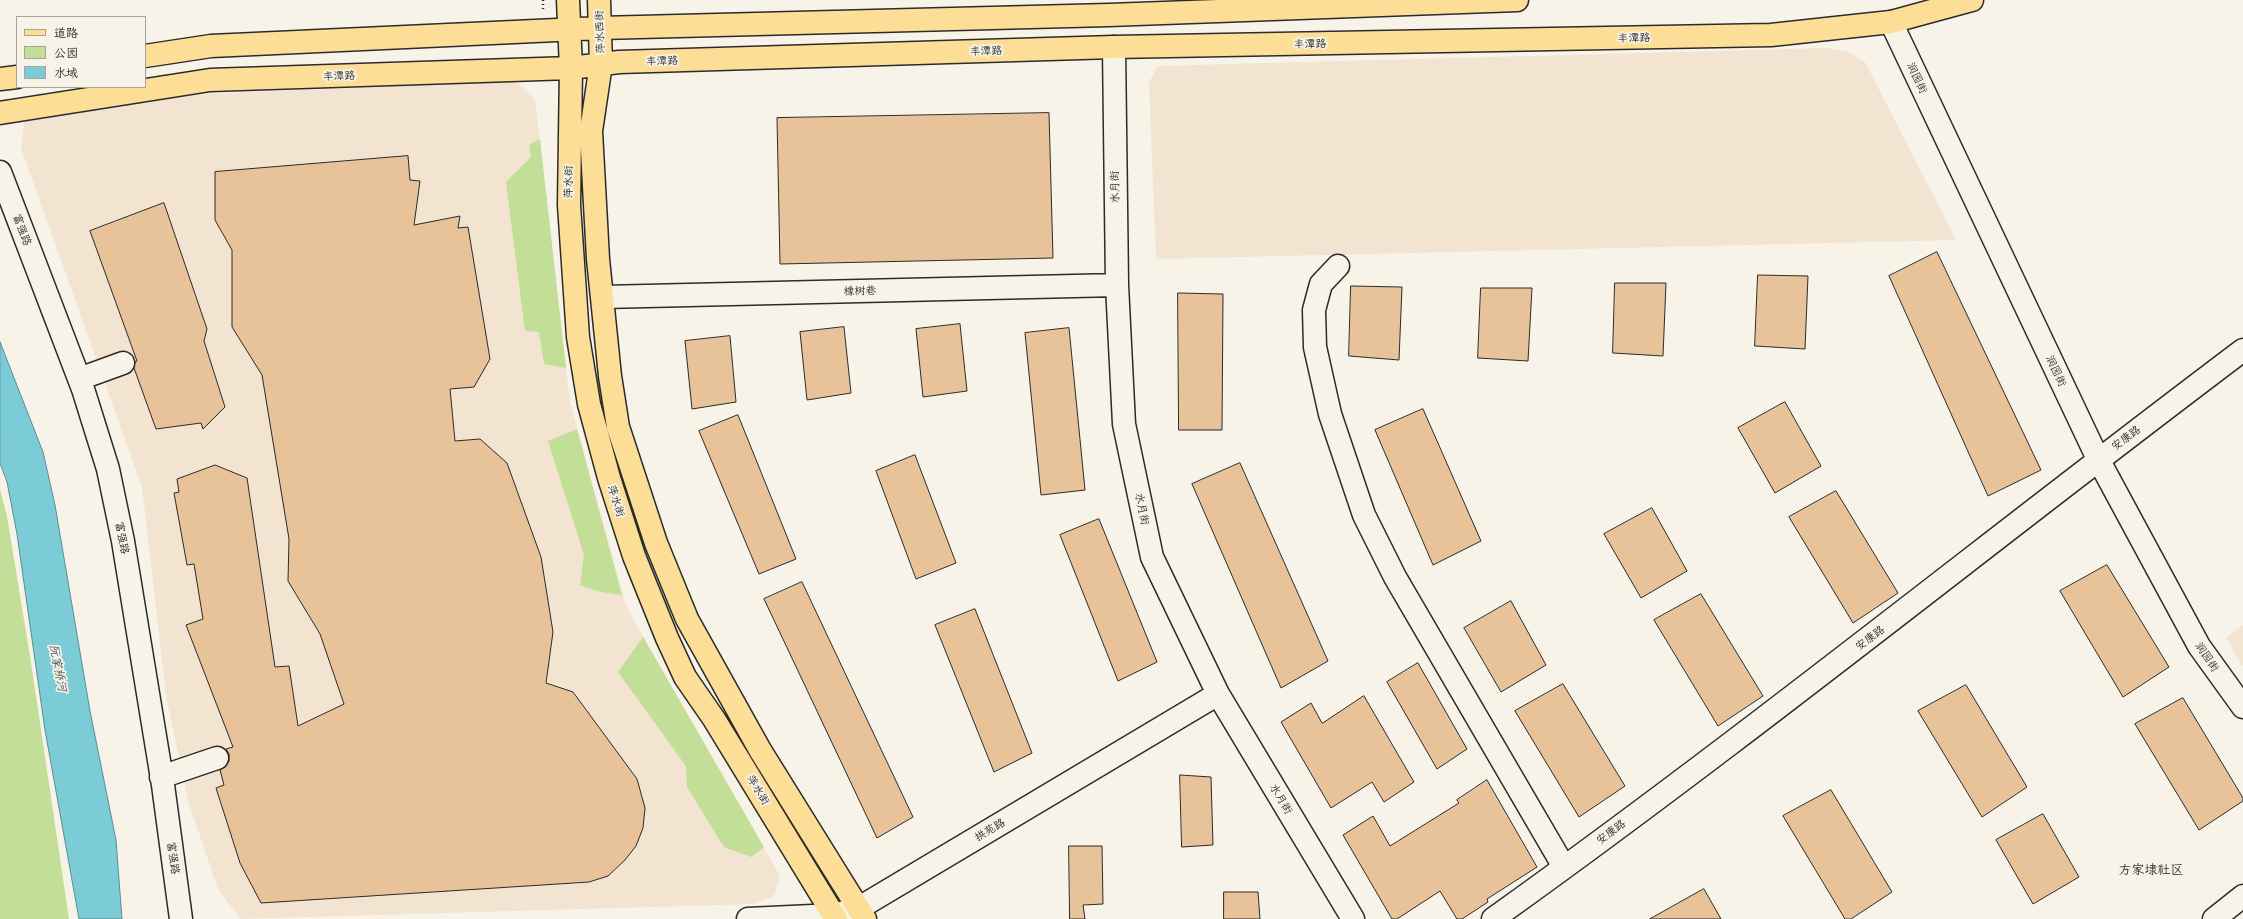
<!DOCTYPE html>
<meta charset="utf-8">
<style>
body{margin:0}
#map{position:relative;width:2243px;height:919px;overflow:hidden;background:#f7f3e8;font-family:Mali,"LXGW WenKai TC",sans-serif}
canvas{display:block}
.legend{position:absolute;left:16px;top:16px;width:130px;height:72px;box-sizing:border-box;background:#f7f3e8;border:1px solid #a5a39c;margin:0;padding:5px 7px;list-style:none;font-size:12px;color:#2b2b2b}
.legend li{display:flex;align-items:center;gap:8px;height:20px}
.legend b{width:20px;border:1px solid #a5a39c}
</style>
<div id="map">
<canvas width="2243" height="919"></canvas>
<ul class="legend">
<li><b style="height:5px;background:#fdde96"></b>道路</li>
<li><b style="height:11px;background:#c3de96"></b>公园</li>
<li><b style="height:11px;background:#7bccd6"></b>水域</li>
</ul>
</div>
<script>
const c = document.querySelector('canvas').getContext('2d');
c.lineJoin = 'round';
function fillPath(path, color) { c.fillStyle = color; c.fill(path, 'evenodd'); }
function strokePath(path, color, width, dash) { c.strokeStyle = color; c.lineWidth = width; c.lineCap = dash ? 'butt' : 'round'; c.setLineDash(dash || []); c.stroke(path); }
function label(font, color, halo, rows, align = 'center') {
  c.font = font + ' Mali,"LXGW WenKai TC",sans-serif'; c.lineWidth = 3.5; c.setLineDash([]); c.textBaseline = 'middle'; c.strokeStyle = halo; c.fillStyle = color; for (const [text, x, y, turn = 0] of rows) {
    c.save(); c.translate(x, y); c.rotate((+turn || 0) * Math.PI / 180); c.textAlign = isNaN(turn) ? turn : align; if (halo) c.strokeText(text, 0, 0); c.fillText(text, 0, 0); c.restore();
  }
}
fillPath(new Path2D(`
 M1826 48 1848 52 1865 62 1956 240 1156 259 1149 82 1158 66Z
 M516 81 535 100 570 402 626 606 780 876 774 896 753 904 241 919 218 889 188 801 166 695 142 487 21 148 25 115 206 94Z
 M2243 625V666L2226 638Z`), '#f2e4d0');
fillPath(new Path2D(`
 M540 139 566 368 544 364 539 332 525 331 506 182 531 157 529 145Z
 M577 429 622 595 601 592 580 585 584 555 548 441Z
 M0 489 7 516 32 669 69 919H0Z
 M643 637 764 847 751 857 724 847 687 787 686 766 618 672Z`), '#c3de96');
const water = new Path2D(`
 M0 342 43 452 55 505 90 711 116 840 122 919H79L45 730 17 534 7 482 0 463Z`);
fillPath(water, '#7bccd6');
strokePath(water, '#5b8c92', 1);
const building = new Path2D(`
 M1049 113 1053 258 780 264 777 118Z
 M408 156 410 180 420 181 414 225 460 216 458 228 468 227 490 359 474 387 450 389 455 441 480 439 507 463 541 557 553 632 546 683 573 692 637 779 645 808 643 828 636 846 625 860 608 876 589 882 261 903 240 863 216 788 224 785 220 770 226 766 229 761V754L226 749 233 747 186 625 203 619 194 564 187 565 174 493 179 492 177 479 215 465 247 478 275 667 289 666 298 726 344 704 320 634 288 581 289 539 262 375 232 327V250L215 220V172Z
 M164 203 207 329 204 341 225 407 203 429 201 423 156 429 134 368 135 362 137 361 90 231Z
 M1937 252 2041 470 1988 496 1889 276Z
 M1758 275 1808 276 1805 349 1755 346Z
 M1615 283H1666L1663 356 1613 353Z
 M1351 286 1402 287 1399 360 1349 356Z
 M1481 288H1532L1528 361 1478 358Z
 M1178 293 1223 294 1222 430H1179Z
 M960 324 967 391 923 397 916 329Z
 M844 327 851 393 807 400 800 332Z
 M1069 328 1085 490 1041 495 1025 333Z
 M730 336 736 402 692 409 685 341Z
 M1785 402 1821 466 1775 493 1738 428Z
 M1423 409 1481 541 1433 565 1375 430Z
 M738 415 796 559 759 574 699 431Z
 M915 455 956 563 916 579 876 471Z
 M1240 463 1328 661 1281 688 1192 484Z
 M1836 491 1898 593 1853 623 1789 517Z
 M1652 508 1687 571 1641 598 1604 534Z
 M1099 519 1157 662 1118 681 1060 535Z
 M2107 565 2169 667 2123 697 2060 591Z
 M802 582 913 817 877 838 764 599Z
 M1701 594 1763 696 1718 726 1654 620Z
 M1511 601 1546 665 1501 692 1464 628Z
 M975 609 1032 753 994 772 935 625Z
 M1418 663 1467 749 1437 769 1387 682Z
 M1563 684 1625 786 1579 817 1515 711Z
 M1966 685 2027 787 1982 817 1918 711Z
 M1364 696 1414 782 1384 802 1372 782 1331 808 1281 722 1311 703 1322 723Z
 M2183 698 2243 798V801L2199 830 2135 724Z
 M1180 775 1211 777 1213 845 1182 847Z
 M1487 780 1537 867 1487 899 1488 902 1462 919H1457L1440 891 1397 919H1392L1343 835 1373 816 1390 846 1459 803 1457 800Z
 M1831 790 1892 892 1851 919H1845L1783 816Z
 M2043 814 2079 877 2033 904 1996 840Z
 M1069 846H1102L1103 904 1083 905 1085 919H1070Z
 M1704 889 1721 919H1650Z
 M1224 892H1258L1260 919H1224Z`);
fillPath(building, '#e8c298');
strokePath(building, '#2b2b2b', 1);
const minor = new Path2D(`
 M1891 22 2098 459 2199 646 2243 707
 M1114 47 1117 285 1124 424 1152 557 1218 694 1353 919
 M0 172 83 389 108 469 123 541 163 785 181 919
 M1338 266 1321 284 1314 310 1315 347 1330 414 1364 515 1395 577 1564 867
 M603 297 1117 285
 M79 379 123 363
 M161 777 217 758
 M748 919 834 915 859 908 1218 694
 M1493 919C1749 736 1992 539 2243 350
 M2214 919 2243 896`);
const major = new Path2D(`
 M568 0 571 68 569 205 578 337 589 404 609 478 634 556 667 638 685 677 714 719 836 919
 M599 0 601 64 591 131 598 259 610 376 618 427 656 543 687 619 760 750 865 919
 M145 56 211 46 600 28 1109 15 1517 0
 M0 79 17 77
 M0 113 210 80 571 68 619 62 1114 47 1771 35 1891 22 1972 0`);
strokePath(minor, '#2b2b2b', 25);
strokePath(major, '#2b2b2b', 25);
strokePath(new Path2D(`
 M543 0V11`), '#2b2b2b', 2.5, [1, 3]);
strokePath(minor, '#f7f3e8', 22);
strokePath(major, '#fdde96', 22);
label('11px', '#2b2b2b', '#f7f3e8', [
 ["萍水西街",600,32,-92],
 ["丰潭路",1634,38,-1],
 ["丰潭路",1310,44,-1],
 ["丰潭路",986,51,-2],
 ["丰潭路",662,61,-2],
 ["丰潭路",339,76,-2],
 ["润园街",1917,78,65],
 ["萍水街",569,182,-90],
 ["水月街",1115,187,-91],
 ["富强路",22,230,69],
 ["橡树巷",860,291,-1],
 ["润园街",2056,371,65],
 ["安康路",2126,438,-37],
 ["萍水街",616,501,72],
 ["水月街",1142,509,78],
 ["富强路",122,538,79],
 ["安康路",1870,638,-37],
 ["润园街",2207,657,56],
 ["萍水街",758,790,58],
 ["水月街",1281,799,59],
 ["拱苑路",990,830,-31],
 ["安康路",1611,832,-37],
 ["富强路",173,858,82]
]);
label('italic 12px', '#435b5e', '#f7f3e8', [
 ["阮家桥河",58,668,79]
]);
label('13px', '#2b2b2b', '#f7f3e8', [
 ["方家埭社区",2151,870]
]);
</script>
